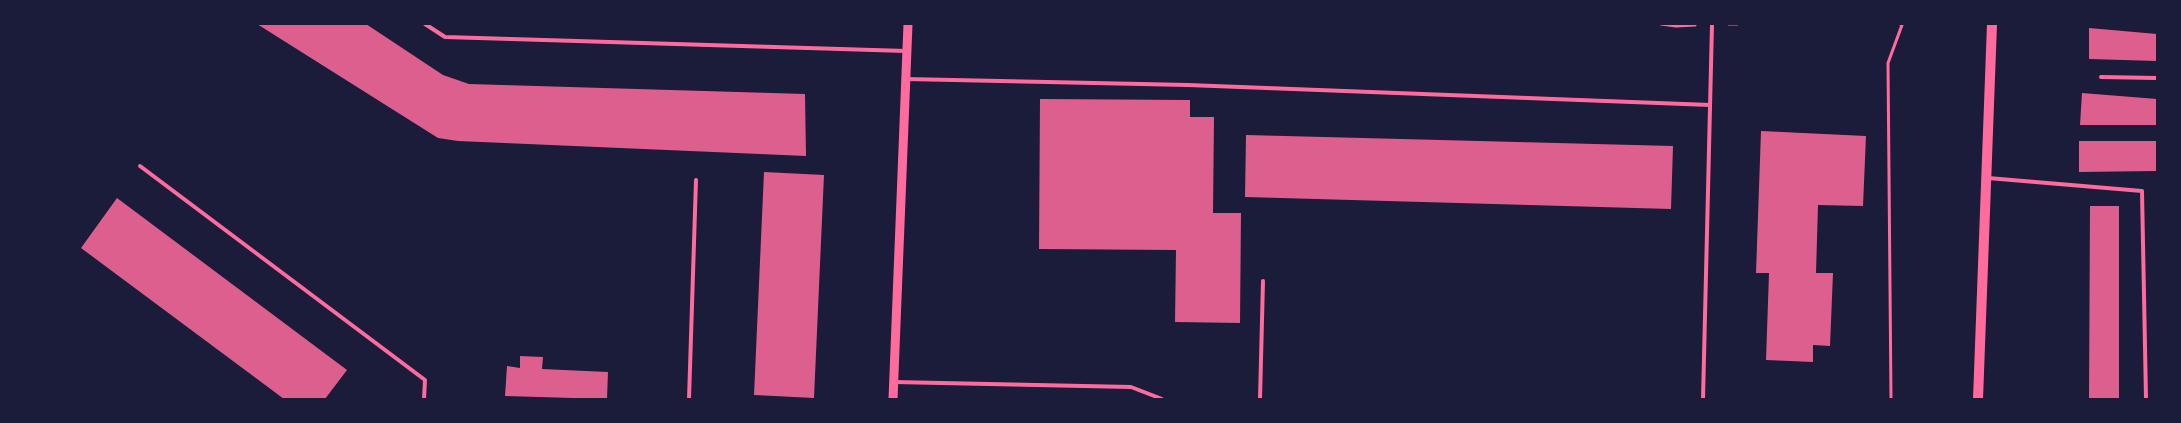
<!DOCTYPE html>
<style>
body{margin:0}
#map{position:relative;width:2181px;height:423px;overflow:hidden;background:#1b1b3a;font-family:Overpass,sans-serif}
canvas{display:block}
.frame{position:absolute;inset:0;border:25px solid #1b1b3a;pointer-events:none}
</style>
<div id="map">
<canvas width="2181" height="423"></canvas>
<div class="frame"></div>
</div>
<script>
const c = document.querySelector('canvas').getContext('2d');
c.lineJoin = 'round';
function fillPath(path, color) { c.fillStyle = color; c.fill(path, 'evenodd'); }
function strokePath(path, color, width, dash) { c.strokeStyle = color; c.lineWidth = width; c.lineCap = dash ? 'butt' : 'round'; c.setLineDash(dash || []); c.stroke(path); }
fillPath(new Path2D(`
 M257 24H366L443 75 469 84 805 94 806 156 458 141 438 138Z
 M2089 28 2157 34V61L2089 59Z
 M2082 93 2157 99V125H2080Z
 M1040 99 1190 100V117H1214L1213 213H1241L1240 323 1175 322 1176 250 1039 249Z
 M1761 131 1866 136 1863 206 1818 205 1816 273H1833L1830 346 1813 345V362L1766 360 1769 273H1756Z
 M1246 135 1673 146 1671 209 1245 197Z
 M2079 141H2157V171L2079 172Z
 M764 172 824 175 814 398 754 395Z
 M117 198 347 370 325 399H284L81 248Z
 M2090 206H2119V399H2089Z
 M520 356 543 357 542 369 608 372 607 399 505 396 507 366 520 368Z`), '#dd5f8e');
strokePath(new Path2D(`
 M1661 24 1676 26 1695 25
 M1729 24H1737
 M1891 399 1888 63 1902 25 1900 24`), '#ff6b9d', 3);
strokePath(new Path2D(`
 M425 24 445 37 906 51
 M2101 77 2157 78
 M906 79 1188 85 1710 105
 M140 166 425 380 424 399
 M1988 178 2142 191 2146 399
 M894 382 1131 387 1162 399
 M689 399 696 180
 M1260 399 1263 281
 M1703 399 1712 24`), '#ff6b9d', 4);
strokePath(new Path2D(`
 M893 399 908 24`), '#ff6b9d', 9);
strokePath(new Path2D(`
 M1978 399 1992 24`), '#ff6b9d', 10);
</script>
